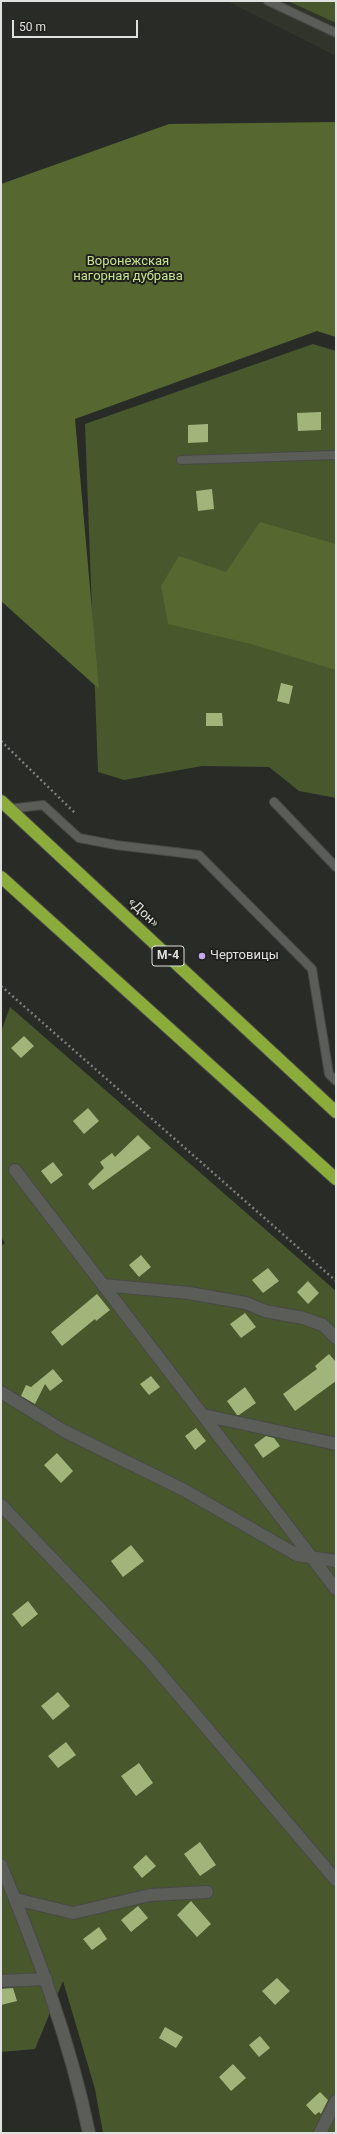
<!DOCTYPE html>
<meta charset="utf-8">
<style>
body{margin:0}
#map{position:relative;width:337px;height:2134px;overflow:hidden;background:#292b27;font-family:Roboto,sans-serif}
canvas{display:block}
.frame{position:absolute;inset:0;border:2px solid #e0e1de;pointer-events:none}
.scale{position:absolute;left:12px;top:20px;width:126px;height:18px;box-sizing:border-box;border:2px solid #e0e1de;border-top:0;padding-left:5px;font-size:12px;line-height:14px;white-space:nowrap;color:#e0e1de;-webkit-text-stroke:3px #20211d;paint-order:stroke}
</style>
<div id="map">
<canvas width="337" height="2134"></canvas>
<div class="frame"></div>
<div class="scale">50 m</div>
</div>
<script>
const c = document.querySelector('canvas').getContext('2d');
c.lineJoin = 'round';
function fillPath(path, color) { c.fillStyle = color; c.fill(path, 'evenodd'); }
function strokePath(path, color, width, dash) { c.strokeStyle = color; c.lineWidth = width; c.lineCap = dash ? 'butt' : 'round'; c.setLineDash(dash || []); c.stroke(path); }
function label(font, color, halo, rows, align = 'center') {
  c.font = font + ' Roboto,sans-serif'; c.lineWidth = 4; c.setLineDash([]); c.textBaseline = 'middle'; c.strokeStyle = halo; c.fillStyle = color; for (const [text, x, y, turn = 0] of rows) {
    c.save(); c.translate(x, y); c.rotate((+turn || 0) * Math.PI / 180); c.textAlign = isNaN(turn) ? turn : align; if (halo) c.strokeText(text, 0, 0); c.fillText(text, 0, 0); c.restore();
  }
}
fillPath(new Path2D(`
 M227 1H336V56Z`), '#31342a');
fillPath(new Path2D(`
 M288 1H336V23Z
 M313 344 336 351V798L299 791 269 767 202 766 124 780 98 772 85 424Z
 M10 1007 336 1291V2133H103L95 2089 63 1981 35 2049 1 2052V1246L5 1243 1 1237V1032Z`), '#49572d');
fillPath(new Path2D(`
 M336 122V337L317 331 75 419 99 689 1 601V184L169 124Z
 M260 522 336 544V670L251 644 168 624 161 586 179 556 226 572Z`), '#56672f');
fillPath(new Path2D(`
 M321 412V430L298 431 297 413Z
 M208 424V442L188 443V425Z
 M212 489 214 509 198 511 196 491Z
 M281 683 293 686 289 704 277 701Z
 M206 713H222L223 726H206Z
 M24 1036 34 1046 21 1058 11 1048Z
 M88 1108 99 1121 84 1134 73 1121Z
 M138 1135 151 1148 93 1190 88 1184 104 1168 100 1162 112 1153 115 1157Z
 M53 1162 63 1175 51 1184 41 1171Z
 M141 1255 151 1267 139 1277 129 1265Z
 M268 1268 279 1281 263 1293 252 1280Z
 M308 1281 319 1293 308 1304 297 1292Z
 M97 1294 110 1310 96 1321 95 1319 62 1346 51 1332Z
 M245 1313 256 1327 241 1338 230 1324Z
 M329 1354 336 1362V1381L295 1411 283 1394 317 1369 315 1366Z
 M53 1369 63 1381 50 1391 45 1384 35 1404 21 1396 26 1385 31 1387Z
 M151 1376 160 1387 149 1395 140 1384Z
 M245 1387 256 1403 239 1415H237L227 1401Z
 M196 1428 206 1441 195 1450 185 1436Z
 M266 1436 274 1438 280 1446 263 1458 254 1445Z
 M57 1453 73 1471 61 1483 44 1465Z
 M131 1545 144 1561 123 1577 111 1561Z
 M28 1601 38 1614 22 1627 12 1614Z
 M58 1692 70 1706 53 1720 41 1706Z
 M66 1742 76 1755 58 1768 48 1756Z
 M139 1763 153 1783 136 1796 121 1776Z
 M200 1842 216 1865 200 1876 184 1854Z
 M146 1855 156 1866 142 1878 133 1867Z
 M191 1901 211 1924 197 1937 177 1915Z
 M138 1906 148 1918 131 1932 121 1920Z
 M99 1927 107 1939 92 1950 83 1939Z
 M277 1978 290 1991 275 2005 262 1991Z
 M13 1988 17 2001 1 2005V1989Z
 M165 2027 183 2037 176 2048 159 2038Z
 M260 2036 270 2048 259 2057 249 2045Z
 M233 2064 246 2078 231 2091 219 2077Z
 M320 2092 328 2100 321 2114 319 2112 315 2115 306 2105Z`), '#a1b57b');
const lane = new Path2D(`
 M268 1 336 33
 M181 460 336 455
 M274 802 336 867
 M9 809 43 805 79 838 116 845 199 855 312 969 329 1074 336 1081`);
const street = new Path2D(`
 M15 1170 336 1589
 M103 1285 189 1293 246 1303 265 1311 303 1318 323 1325 336 1338
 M1 1392 64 1431 184 1490 297 1555 336 1561
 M203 1415 336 1444
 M1 1505 148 1659 336 1880
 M1 1865C37 1952 70 2041 89 2133
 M15 1899 73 1913 150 1895 207 1892
 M1 1981 46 1979
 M320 2133 336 2101`);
const highway = new Path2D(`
 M1 801 336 1112
 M1 877 336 1179`);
strokePath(lane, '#484946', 10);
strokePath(street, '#484946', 14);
strokePath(highway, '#484946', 14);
strokePath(new Path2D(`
 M1 741 75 813
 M1 986 336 1281`), '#7d7e7b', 2.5, [2, 3]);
strokePath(lane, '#5b5d58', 8);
strokePath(street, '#5b5d58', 12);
strokePath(highway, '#8bab3a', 12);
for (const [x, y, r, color] of [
 [202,956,4,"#c6a6f0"]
]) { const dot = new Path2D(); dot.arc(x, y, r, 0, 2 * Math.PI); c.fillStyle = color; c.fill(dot); strokePath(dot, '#20211d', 1.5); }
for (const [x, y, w] of [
 [168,956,32]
]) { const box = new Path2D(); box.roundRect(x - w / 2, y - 10, w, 20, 3); c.fillStyle = '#20211d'; c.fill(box); strokePath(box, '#e0e1de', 1); }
label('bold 12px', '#e0e1de', null, [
 ["М-4",168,956]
]);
label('13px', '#c7e38f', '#20211d', [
 ["Воронежская",128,262],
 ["нагорная дубрава",128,277]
]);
label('13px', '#e0e1de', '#20211d', [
 ["«Дон»",143,913,43]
]);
label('13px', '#e0e1de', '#20211d', [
 ["Чертовицы",210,956]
], 'left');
</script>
